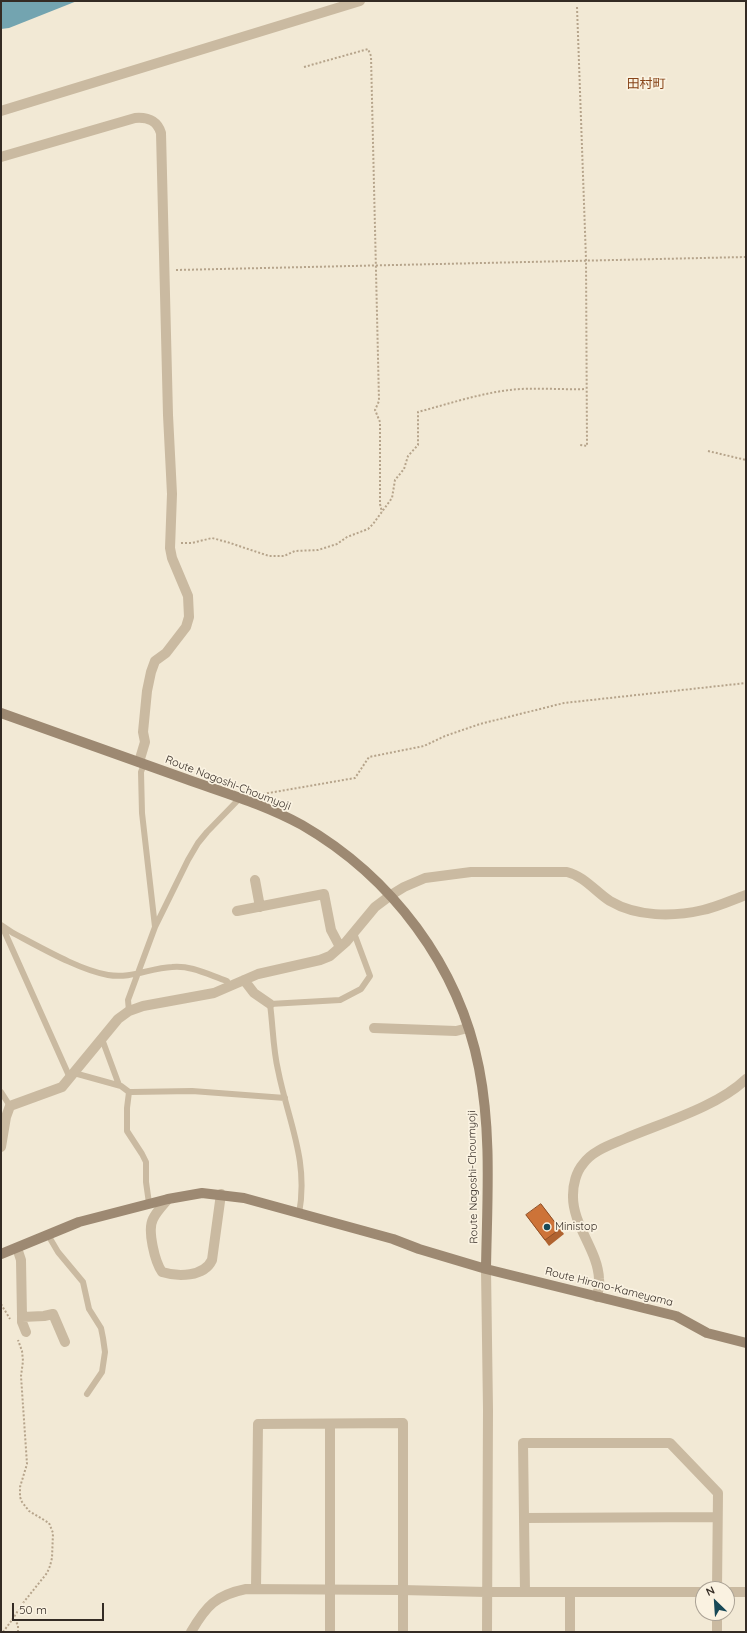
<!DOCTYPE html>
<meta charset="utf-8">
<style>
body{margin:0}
#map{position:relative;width:747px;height:1633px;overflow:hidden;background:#f2e9d5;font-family:Quicksand,sans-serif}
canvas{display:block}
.frame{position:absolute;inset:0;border:2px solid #342b24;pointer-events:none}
.north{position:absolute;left:695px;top:1581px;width:40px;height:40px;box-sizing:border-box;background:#faf2e1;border:1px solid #aba295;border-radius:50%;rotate:335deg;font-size:11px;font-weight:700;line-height:16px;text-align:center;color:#342b24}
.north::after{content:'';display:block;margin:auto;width:14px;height:18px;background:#184957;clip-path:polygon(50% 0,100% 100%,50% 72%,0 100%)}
.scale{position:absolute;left:12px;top:1603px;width:92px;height:18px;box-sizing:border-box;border:2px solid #342b24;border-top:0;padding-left:5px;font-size:12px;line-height:14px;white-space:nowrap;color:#342b24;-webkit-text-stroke:3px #faf2e1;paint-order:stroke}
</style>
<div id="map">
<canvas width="747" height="1633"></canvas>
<div class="frame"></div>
<div class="north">N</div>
<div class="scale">50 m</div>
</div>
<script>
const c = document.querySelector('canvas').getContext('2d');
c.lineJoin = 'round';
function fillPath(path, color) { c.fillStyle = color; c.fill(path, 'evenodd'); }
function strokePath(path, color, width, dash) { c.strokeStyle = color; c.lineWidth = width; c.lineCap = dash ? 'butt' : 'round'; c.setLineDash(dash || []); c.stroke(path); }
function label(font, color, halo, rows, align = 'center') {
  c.font = font + ' Quicksand,"Noto Sans JP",sans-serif'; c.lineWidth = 3.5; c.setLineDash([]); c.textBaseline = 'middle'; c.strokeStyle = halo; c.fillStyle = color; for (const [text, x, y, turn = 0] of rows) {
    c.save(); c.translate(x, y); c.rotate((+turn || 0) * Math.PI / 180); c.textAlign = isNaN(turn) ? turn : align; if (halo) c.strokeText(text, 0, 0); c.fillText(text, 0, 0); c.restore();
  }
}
fillPath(new Path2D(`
 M1 1H77L9 28 1 29Z`), '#73a4b0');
strokePath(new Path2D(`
 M577 7 586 259 587 446 580 445
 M304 67 368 49 371 56 379 401 375 410 380 422V504L382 512
 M176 270 746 257
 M708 451 746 460
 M181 543H192L212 538 227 542 269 556H284L295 551 318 550 337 544 347 537 368 529 373 524 392 498 395 480 404 469 408 456 418 445V412C448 404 478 394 509 390 533 387 561 390 586 389
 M263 794 355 778 369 757 424 746 445 736 480 724 564 703 746 683
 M1 1304 10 1319
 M3 1632 12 1620
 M18 1632V1625L15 1620H12L23 1603 47 1573 50 1566 52 1558 53 1533 49 1523 29 1511 22 1502 20 1497V1487L27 1464 21 1376 23 1361 22 1351 18 1340`), '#b6a48b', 2, [2, 2]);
strokePath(new Path2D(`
 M144 764 141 772 142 813 155 927
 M1 925 13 933C40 947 79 970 108 975 131 979 150 968 172 967 191 965 209 975 227 981L229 987
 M2 926 70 1078
 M129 1011 128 1000 155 927 188 860 198 843 207 832 240 798
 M102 1039 119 1085
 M74 1073 121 1086 129 1092H132L192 1091 285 1098
 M1 1092 10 1106
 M129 1092 127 1108V1131L142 1154 146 1162V1182L149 1203
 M299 1214C309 1160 288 1121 278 1070 273 1049 273 1026 270 1004L340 1000 361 989 370 976 354 933
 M48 1235 58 1252 83 1282 89 1309 101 1328 103 1338 105 1352 102 1372 87 1394`), '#cabaa1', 6);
strokePath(new Path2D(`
 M1 111 360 1
 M1 157 135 118C148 117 157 120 161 133L168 415 172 494 170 548 172 558 188 596 189 617 186 627 166 653 155 661 151 672 147 691 143 732 145 742 139 762
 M255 880 260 907
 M237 911 324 894 331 930 340 947
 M244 980 254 993 270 1004
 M374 1028 456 1031 468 1028
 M1 1147 6 1117 10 1106 62 1087 118 1019 129 1011 143 1006 214 993 258 974 320 960 330 956 346 942 375 907 391 895 404 887 425 878 471 872H567C584 876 596 892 610 901 637 917 673 917 703 910 717 907 732 900 746 895
 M168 1199C163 1205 156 1212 153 1219 147 1230 155 1262 162 1272 178 1277 204 1277 212 1260L221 1194
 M17 1248 21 1260 22 1317 44 1316 53 1314 65 1342
 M597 1297C598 1291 600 1285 599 1279 598 1250 572 1225 573 1195 573 1185 576 1172 583 1164 592 1151 610 1145 624 1139 661 1123 717 1107 746 1079
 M22 1317V1322L26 1332
 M524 1518 717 1517
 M256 1589 258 1424 403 1423V1632
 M486 1592H703
 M525 1592 523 1443H670L718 1493 717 1589
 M570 1592V1632
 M727 1592H746
 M717 1613V1632
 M330 1632V1424`), '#cabaa1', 10);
strokePath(new Path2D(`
 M486 1269 488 1410 487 1632
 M191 1632C206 1606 216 1595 246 1589L402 1590 486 1592`), '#cabaa1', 10);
strokePath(new Path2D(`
 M1 713C63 735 124 757 186 779 225 793 266 805 302 825 392 877 459 966 479 1068 492 1134 487 1202 486 1269
 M1 1254 79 1222 168 1199 202 1193 244 1198 393 1239 419 1249 486 1269 676 1316 707 1333 746 1343`), '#9d8972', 10);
fillPath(new Path2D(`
 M541 1204 564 1234 549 1246 526 1215Z`), '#b06330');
const building = new Path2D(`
 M541 1204 560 1229 545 1240 526 1215Z`);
fillPath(building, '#cd7338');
strokePath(building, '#905027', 1);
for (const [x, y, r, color] of [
 [547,1227,4,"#184957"]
]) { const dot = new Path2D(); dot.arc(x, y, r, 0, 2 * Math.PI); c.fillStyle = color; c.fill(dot); strokePath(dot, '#faf2e1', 1.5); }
label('11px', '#342b24', '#faf2e1', [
 ["Route Nagoshi-Choumyoji",228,783,21],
 ["Route Nagoshi-Choumyoji",473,1177,-91],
 ["Route Hirano-Kameyama",609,1287,14]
]);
label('11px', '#342b24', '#faf2e1', [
 ["Ministop",555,1227]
], 'left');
label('13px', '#874419', '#faf2e1', [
 ["田村町",646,84]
]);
</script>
